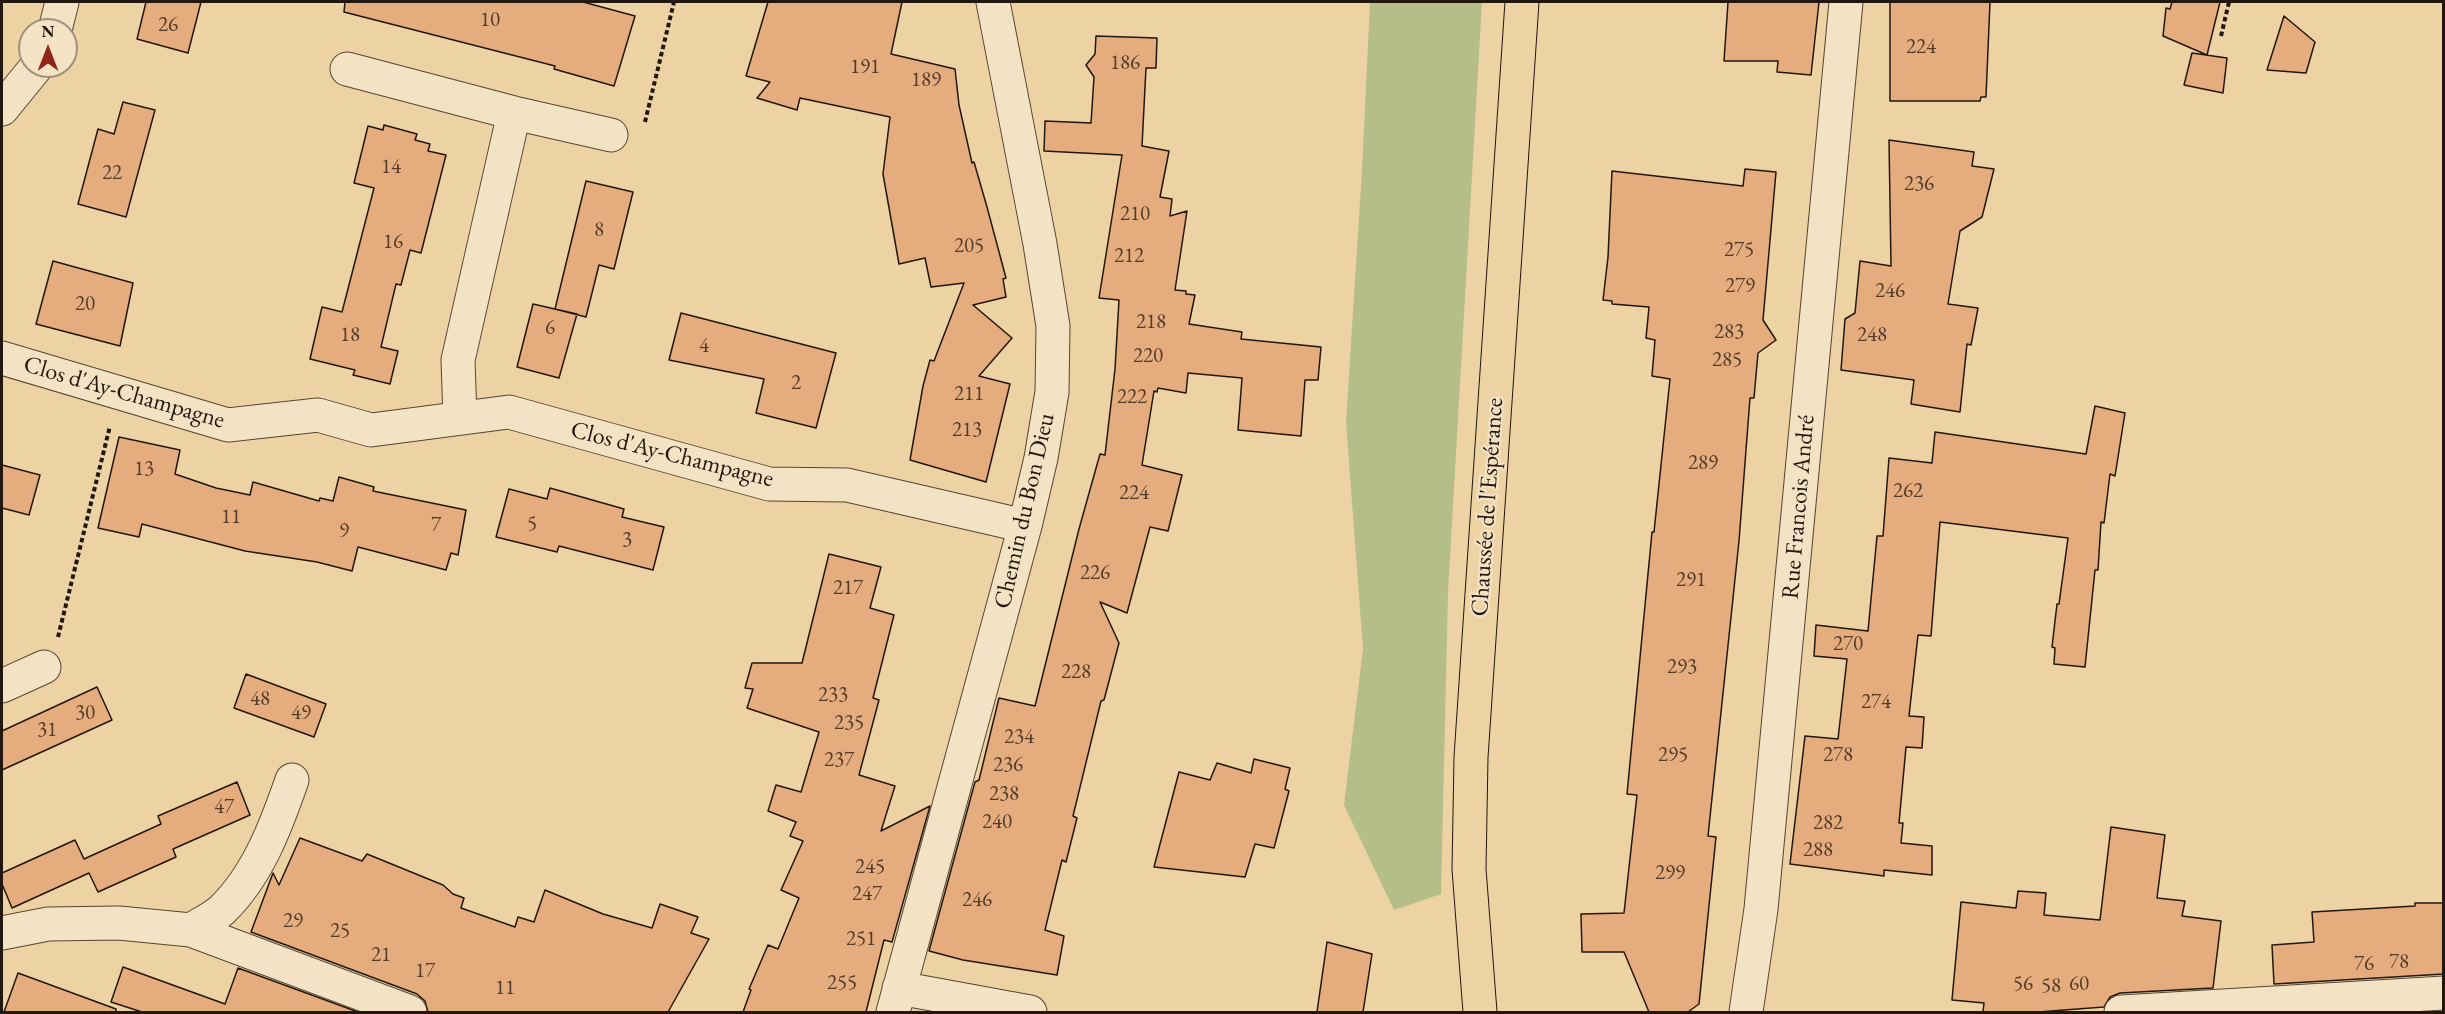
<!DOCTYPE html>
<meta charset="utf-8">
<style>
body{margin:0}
#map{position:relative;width:2445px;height:1014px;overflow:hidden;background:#edd3a3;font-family:"EB Garamond",serif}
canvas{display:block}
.frame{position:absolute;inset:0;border:3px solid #22170e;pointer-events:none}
.north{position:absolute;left:18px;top:18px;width:60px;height:60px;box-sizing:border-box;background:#f3e2c3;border:2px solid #9f917b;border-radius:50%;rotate:0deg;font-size:16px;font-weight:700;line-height:24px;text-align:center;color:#22170e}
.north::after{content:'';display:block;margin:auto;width:21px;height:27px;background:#8f2418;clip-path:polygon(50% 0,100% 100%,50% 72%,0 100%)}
</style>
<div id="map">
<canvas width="2445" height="1014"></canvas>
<div class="frame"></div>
<div class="north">N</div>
</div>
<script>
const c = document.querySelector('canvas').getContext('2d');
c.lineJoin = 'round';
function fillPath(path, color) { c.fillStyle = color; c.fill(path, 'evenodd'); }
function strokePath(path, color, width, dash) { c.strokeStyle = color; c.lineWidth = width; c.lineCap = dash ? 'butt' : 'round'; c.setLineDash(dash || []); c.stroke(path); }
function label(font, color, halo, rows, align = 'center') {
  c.font = font + ' "EB Garamond",serif'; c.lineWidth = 4.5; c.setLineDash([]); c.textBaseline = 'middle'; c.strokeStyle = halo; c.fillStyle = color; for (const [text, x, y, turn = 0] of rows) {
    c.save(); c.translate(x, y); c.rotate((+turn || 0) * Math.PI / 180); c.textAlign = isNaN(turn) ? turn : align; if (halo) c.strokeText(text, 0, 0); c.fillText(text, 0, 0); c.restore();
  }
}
fillPath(new Path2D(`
 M1370 2H1482L1448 592 1441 894 1394 910 1344 805 1363 649 1346 422 1362 170Z`), '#b5bd88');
const building = new Path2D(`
 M146 2H201L188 53 137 39Z
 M345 2H583L635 16 614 86 554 69 555 66 344 12Z
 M768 2H902L891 54 955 69 959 105 972 163 974 162 987 207 1006 278 1003 279 1006 297 973 305 1012 338 979 376 1010 384 986 482 910 460 923 386 930 360 934 361 964 283 931 287 925 258 899 264 883 174 890 117 800 98 797 110 757 98 770 82 746 76Z
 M1728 2H1819L1811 75 1777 72 1778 61H1724Z
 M1890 2H1990L1986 97H1981L1980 101H1890Z
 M2172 2H2220L2207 55 2163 36 2166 8 2170 9Z
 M2284 16 2315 42 2306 73 2267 70Z
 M1096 36 1157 38 1156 68H1146L1142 146 1169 151 1160 197 1172 199 1170 216 1187 211 1175 290 1186 291V294L1195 295 1189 324 1242 332 1241 339 1321 347 1318 380H1305L1301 436 1238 430 1242 378 1188 373 1186 393 1158 388 1157 392 1154 391 1142 465 1182 475 1168 531 1150 527 1127 613 1100 602 1119 643 1104 700 1101 701 1073 816 1077 818 1066 862 1062 860 1045 930 1064 936 1057 975 963 960 929 951 975 782 979 780 999 698 1035 706 1079 529 1100 454 1105 455 1115 369 1119 300 1099 298 1122 155 1044 151 1045 121 1091 123 1094 77 1086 65 1095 54Z
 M2192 53 2227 58 2223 93 2184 85Z
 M123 102 155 110 126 217 78 204 98 129 114 134Z
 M384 125 417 134 415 140 430 144 428 151 446 155 421 253 410 250 401 285 396 284 381 347 398 351 390 384 353 375 355 370 310 359 322 307 342 312 374 188 354 183 368 126 383 130Z
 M1889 140 1974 152 1972 166 1994 169 1982 217 1960 231 1948 304 1978 308 1971 345 1967 344 1960 412 1911 404 1914 380 1841 370 1845 319 1855 313 1860 261 1891 266Z
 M1745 169 1776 172 1763 320 1776 340 1758 353 1754 398H1750L1739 541 1708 836 1716 837 1699 1004 1688 1012H1649L1624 952H1582L1581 914 1624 913 1637 795 1627 794 1652 532H1654L1670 379 1652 376 1655 340 1646 338 1649 307 1612 304V301L1603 300 1608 257 1612 171 1743 186Z
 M586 181 633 192 614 269 599 265 586 317 555 309Z
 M53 261 133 283 120 346 36 324Z
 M533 304 577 314 559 378 517 367Z
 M681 313 836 353 816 428 756 413 764 379 669 360Z
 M2095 406 2125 413 2115 476 2110 474 2104 523 2101 522 2098 570H2095L2085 667 2054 664 2055 648 2052 647 2057 604H2059L2068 538 1940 522 1931 636 1918 635 1909 716 1924 717 1922 748 1906 747 1899 823H1903L1901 843 1932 846V875L1884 870V876L1790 864 1805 736 1838 739 1847 659 1814 656 1816 625 1868 631 1877 536H1883L1889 458 1932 463 1935 432 2086 454Z
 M119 437 180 450 175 474 216 488 250 495 253 482 319 501 320 498 333 501 339 477 374 487 373 491 466 510 458 555 451 553 446 570 358 547 352 571 317 562 245 551 142 524 139 537 98 528Z
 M2 465 40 475 29 515 2 508Z
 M550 488 624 509 622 517 664 527 653 570 559 546 557 552 496 537 509 489 547 499Z
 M829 554 881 567 870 608 894 615 873 698 879 700 859 775 895 786 881 831 930 806 892 942 884 940 866 1012H743L751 990 749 989 768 945 778 949 799 898 781 890 803 841 790 836 796 822 768 811 776 785 801 792 819 732 747 708 753 689 745 688 752 663H802Z
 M246 674 326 704 314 737 234 708Z
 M97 687 112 720 2 770V731Z
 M1254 759 1290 768 1285 789 1289 791 1274 848 1255 844 1245 877 1154 867 1179 772 1210 780 1217 763 1251 773Z
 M237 782 250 815 173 849 176 857 98 892 89 873 12 908 2 884V873L75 840 84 859 161 824 158 816Z
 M2111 827 2165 835 2157 898 2185 901 2182 916 2221 921 2213 988 2120 993 2110 997 2104 1007 2038 1012H1983L1984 1003 1952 1000 1961 902 2016 908 2018 891 2046 893 2044 915 2100 920Z
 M300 838 362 861 367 854 443 885 453 894 464 898 461 908 515 927 518 917 534 922 545 890 603 914 652 928 660 904 698 917 691 933 709 939 668 1012H428L425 1001 417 994 251 932 273 873 279 885Z
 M2415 903H2444V974L2274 984 2272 945 2314 942 2312 912 2415 906Z
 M1327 942 1372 954 1363 1012H1317Z
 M123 967 225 1004 238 968 358 1012H142L111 1002Z
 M18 973 116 1009V1012H4Z`);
fillPath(building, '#e5ac7e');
strokePath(building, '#22170e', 1.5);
const minor = new Path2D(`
 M55 30 62 2
 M347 69 514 113 458 360 460 418
 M2 109 37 66
 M514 113 611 135
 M2 358 228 425 318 415 371 430 509 412 769 484 847 485 1025 526
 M2 686 44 667
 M191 930C200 924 213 918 222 910 258 875 276 826 292 780
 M2 933 48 924 119 923 191 930 410 1012
 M899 988 1030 1012
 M893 1012 1025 526 1041 458 1052 392 1053 326 1040 244 993 2
 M1746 1012 1761 909 1846 2
 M2121 1012 2444 993`);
const major = new Path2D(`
 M1480 1012 1469 869 1471 757 1522 2`);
strokePath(minor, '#554633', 35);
strokePath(major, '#22170e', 35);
strokePath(new Path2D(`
 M2221 36 2229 2
 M645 122 674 2
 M58 637 110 426`), '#22170e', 4, [4.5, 3]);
strokePath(minor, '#f3e2c3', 33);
strokePath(major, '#edd3a3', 33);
label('21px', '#533c2a', null, [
 ["10",490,20],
 ["26",168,25],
 ["224",1921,47],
 ["186",1125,63],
 ["191",865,67],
 ["189",926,80],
 ["14",391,167],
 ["22",112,173],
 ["236",1919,184],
 ["210",1135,214],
 ["8",599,230],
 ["16",393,242],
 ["205",969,246],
 ["275",1739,250],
 ["212",1129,256],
 ["279",1740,286],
 ["246",1890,291],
 ["20",85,304],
 ["218",1151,322],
 ["6",550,328],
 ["283",1729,332],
 ["18",350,335],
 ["248",1872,335],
 ["4",704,346],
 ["220",1148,356],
 ["285",1727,360],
 ["2",796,383],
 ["211",969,394],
 ["222",1132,397],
 ["213",967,430],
 ["289",1703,463],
 ["13",144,469],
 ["262",1908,491],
 ["224",1134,493],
 ["11",231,517],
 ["5",532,524],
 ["7",436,525],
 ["9",344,531],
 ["3",627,540],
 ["226",1095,573],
 ["291",1691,580],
 ["217",848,588],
 ["270",1848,644],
 ["293",1682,667],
 ["228",1076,672],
 ["233",833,695],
 ["48",260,699],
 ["274",1876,702],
 ["30",85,713],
 ["49",301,713],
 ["235",849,723],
 ["31",47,730],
 ["234",1019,737],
 ["295",1673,755],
 ["278",1838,755],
 ["237",839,760],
 ["236",1008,765],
 ["238",1004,794],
 ["47",224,807],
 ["240",997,822],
 ["282",1828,823],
 ["288",1818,850],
 ["245",870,867],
 ["299",1670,873],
 ["247",867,894],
 ["246",977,900],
 ["29",293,921],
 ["25",340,931],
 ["251",861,939],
 ["21",381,955],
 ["78",2399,962],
 ["76",2364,964],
 ["17",425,971],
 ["255",842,983],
 ["56",2023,984],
 ["60",2079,984],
 ["58",2051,986],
 ["11",505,988]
]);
label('24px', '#22170e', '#f3e2c3', [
 ["Clos d'Ay-Champagne",124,393,16],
 ["Clos d'Ay-Champagne",672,455,14],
 ["Chaussée de l'Espérance",1488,507,-86],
 ["Rue Francois André",1799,507,-85],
 ["Chemin du Bon Dieu",1025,511,-77]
]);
</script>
